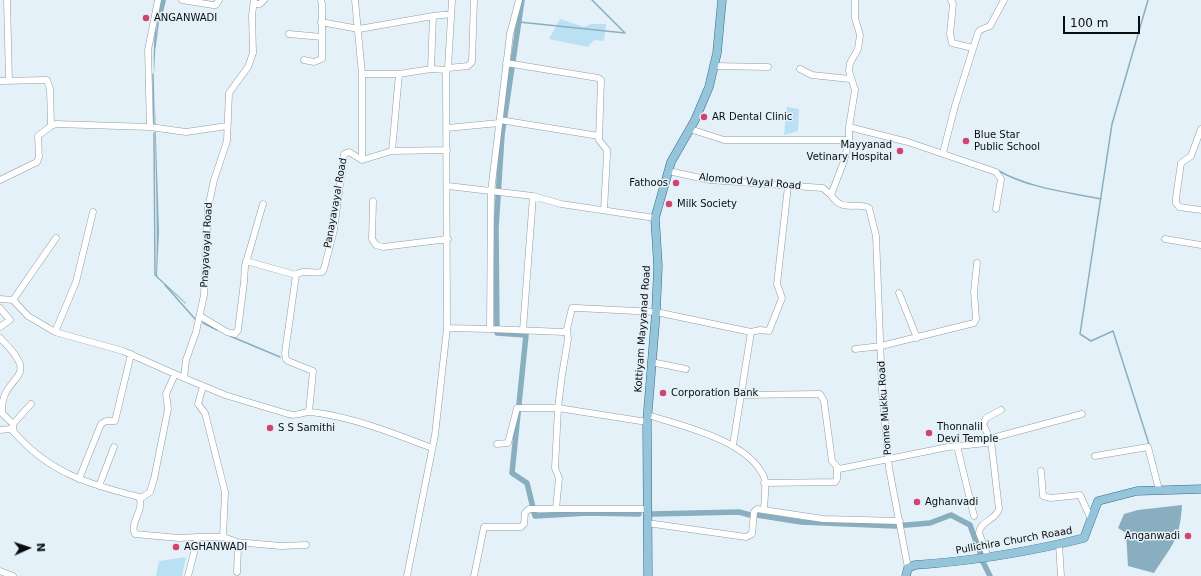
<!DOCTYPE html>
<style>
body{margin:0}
#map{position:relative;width:1201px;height:576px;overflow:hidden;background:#e5f1f8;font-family:"DejaVu Sans",sans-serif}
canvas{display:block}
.north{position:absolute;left:8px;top:528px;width:40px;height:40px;-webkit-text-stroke:3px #e5f1f8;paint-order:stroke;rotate:87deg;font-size:11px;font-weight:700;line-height:16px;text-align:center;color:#090d0f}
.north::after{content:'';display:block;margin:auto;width:14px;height:18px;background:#090d0f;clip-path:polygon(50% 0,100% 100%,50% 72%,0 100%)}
.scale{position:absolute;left:1063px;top:16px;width:77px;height:18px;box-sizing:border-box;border:2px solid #090d0f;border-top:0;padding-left:5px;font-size:12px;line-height:14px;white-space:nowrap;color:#090d0f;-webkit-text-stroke:3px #e5f1f8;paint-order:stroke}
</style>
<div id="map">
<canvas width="1201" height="576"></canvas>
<div class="north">N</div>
<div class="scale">100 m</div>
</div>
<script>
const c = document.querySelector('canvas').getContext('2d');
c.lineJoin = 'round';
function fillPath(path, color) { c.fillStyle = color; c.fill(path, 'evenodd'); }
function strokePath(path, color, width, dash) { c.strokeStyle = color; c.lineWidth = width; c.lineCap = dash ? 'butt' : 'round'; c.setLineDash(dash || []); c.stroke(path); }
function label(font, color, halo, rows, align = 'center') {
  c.font = font + ' "DejaVu Sans",sans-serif'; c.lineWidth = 3; c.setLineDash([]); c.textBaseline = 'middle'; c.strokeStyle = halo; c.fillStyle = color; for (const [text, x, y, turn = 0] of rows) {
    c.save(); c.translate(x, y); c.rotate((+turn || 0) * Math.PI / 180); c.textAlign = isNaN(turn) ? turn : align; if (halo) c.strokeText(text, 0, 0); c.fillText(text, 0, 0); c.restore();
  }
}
fillPath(new Path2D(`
 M560 19 584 27 591 24H606L604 41 594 40 588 47 549 39Z
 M787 107 799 109 798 131 784 135Z
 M186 557 182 576H156L159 561Z`), '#bae0f3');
fillPath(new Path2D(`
 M157 16 154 75 159 231 157 276 186 303V304L156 277C158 223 155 169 155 116 155 82 151 49 157 16Z
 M1182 505C1180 540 1172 545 1154 573L1128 566 1126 533 1118 528 1124 514 1138 510Z`), '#89aec0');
strokePath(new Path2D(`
 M1148 0 1112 124 1080 334 1091 341 1113 331 1155 463
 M519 22 625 33 592 0
 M155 47 159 17
 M153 74 154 125
 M154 133 155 275 157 276
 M999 171C1029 188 1067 192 1101 199
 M165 285 195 319
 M203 323 217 330
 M230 336 280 357`), '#89aec0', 1.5);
strokePath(new Path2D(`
 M522 0 502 135 496 228 497 333 526 335 512 473 527 483 535 516 588 513 639 514
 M159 17 163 1
 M652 514 739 512 750 515
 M757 515 801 522 895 526 930 523 951 515 970 525 981 555
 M983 562 990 576`), '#89aec0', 5.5);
const minor = new Path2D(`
 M7 0 9 81
 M158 0 148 50 150 127 186 132 227 126
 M182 0 213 5H216L219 0
 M254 0 252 15 253 53 248 67 229 93 227 141 214 180 208 208 204 295 196 332 186 360 184 378 225 395 288 414C299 417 304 411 311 412 353 417 393 433 432 448
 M355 0 362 74V160
 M519 0 510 34 491 192 490 329 564 332 567 329 572 308H577L656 312 751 332
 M855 0V18L860 35 858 49 850 63 849 71 855 90 849 127V140L844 161 831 195C843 214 857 201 869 208L876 236 882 390 889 468 908 568
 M951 0 953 4 950 34 952 43 973 48
 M254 4H260L264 0
 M321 22 359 29 433 16 451 14
 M289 34 322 37
 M304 60 314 62 322 59V4L321 0
 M506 63 598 78 601 80 599 140 607 150V155L604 210
 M714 66 768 67
 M448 68 452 0
 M431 69 433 16
 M800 69 812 75 850 79
 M362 74H399L431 69 446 70
 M0 81 47 80 50 89 51 126
 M500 120 599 136
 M849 127 908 142 996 172 1001 179 996 209
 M447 128 499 123
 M690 129 724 140H849
 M1201 129 1191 156 1181 163 1176 198V203L1179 207 1201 210
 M392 151 399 74
 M943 153 955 106 978 33 980 30 990 26 1004 0
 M668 171 710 180 823 188 831 195
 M0 180 37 162 39 157 38 136 51 126 56 124 150 127
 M448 186 533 196 561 204 655 218
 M373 201 372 239 376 245 383 247 448 239
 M1165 239 1201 245
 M246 261 296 275
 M899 293 917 338
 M0 299 13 300 28 316 55 332 123 351 184 378
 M13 300 56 238
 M0 308 10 320 0 327
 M200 316 227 332 235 334 238 330 244 282 245 266 263 204
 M447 328 490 329
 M523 330 533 196
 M55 332 76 282 93 212
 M0 338C46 383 0 371 2 413L13 424V431
 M855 349 881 346 974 323 976 319 974 292 977 263
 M651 362 686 369
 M203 386 198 404 205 413 225 492 223 537
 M741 395 820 394 824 401 832 461 839 469 948 447 987 443 996 437 1082 414
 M309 412 313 371 288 361 286 359 285 353 296 275C302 269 314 274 322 272L324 269 334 230 344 154 349 152 362 160 392 151 447 150
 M648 415C682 426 748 440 764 477 767 485 764 501 764 510
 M13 424 31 404
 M0 430 10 429 13 431C49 473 88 484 139 497 145 510 129 523 135 534L179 538 198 537 188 576
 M497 444 508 443 517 408H558L647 422
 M733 445 751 332 760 330 769 331 782 298 777 284 788 186
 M957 446 974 516
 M1095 456 1148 447 1159 490
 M1041 471 1043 496 1051 498 1080 495 1091 519
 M79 479 101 424 106 421H115L131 354
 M764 483 835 482 837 479V468
 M99 486 114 447
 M140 499 150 492 154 479 168 409 166 394 175 374
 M556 509 559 478 555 468 558 408 562 375 568 339 567 329
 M647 523 746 537 752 534 754 512 757 509 823 519 900 521
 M198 537H223L235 541 238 548 237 572
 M236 542 281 546 306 545
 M1059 544 1061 576
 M988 557 979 533C980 521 996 520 999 509L991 441 983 424 986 418 1001 410
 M0 571 13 576
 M407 576 435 435 447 328 446 72 448 68 468 66 472 62 474 0
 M474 576 484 527H521L524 524 525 513 529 509H647`);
const major = new Path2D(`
 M648 576 647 422 656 312 658 266 655 218 671 162 695 120 709 87 717 53 722 0
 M906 576 908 568 915 565C972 561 1029 552 1084 538L1098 501 1137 491 1201 489`);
strokePath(minor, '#909ca1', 7);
strokePath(major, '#366b83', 9);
strokePath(minor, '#fff', 6);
strokePath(major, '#95c5da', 8);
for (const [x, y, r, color] of [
 [146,18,4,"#d24470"],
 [704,117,4,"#d24470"],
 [966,141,4,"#d24470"],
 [900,151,4,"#d24470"],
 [676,183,4,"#d24470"],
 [669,204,4,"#d24470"],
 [663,393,4,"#d24470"],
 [270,428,4,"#d24470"],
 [929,433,4,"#d24470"],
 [917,502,4,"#d24470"],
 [1188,536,4,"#d24470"],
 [176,547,4,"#d24470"]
]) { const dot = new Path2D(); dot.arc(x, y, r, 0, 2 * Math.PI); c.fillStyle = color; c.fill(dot); strokePath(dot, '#e5f1f8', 1.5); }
label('10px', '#090d0f', '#e5f1f8', [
 ["ANGANWADI",154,18],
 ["AR Dental Clinic",712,117],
 ["Blue Star",974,135],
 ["Public School",974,147],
 ["Mayyanad",892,145,"right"],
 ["Vetinary Hospital",892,157,"right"],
 ["Fathoos",668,183,"right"],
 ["Milk Society",677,204],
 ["Corporation Bank",671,393],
 ["Thonnalil",937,427],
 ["Devi Temple",937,439],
 ["S S Samithi",278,428],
 ["Aghanvadi",925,502],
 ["Anganwadi",1180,536,"right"],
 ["AGHANWADI",184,547]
], 'left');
label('10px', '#090d0f', '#e5f1f8', [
 ["Alomood Vayal Road",750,182,5],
 ["Panayavayal Road",336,203,-80],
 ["Pnayavayal Road",207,245,-87],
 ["Kottiyam Mayyanad Road",643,329,-86],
 ["Ponne Mukku Road",885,408,-94],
 ["Pullichira Church Roaad",1014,541,-10]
]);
</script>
